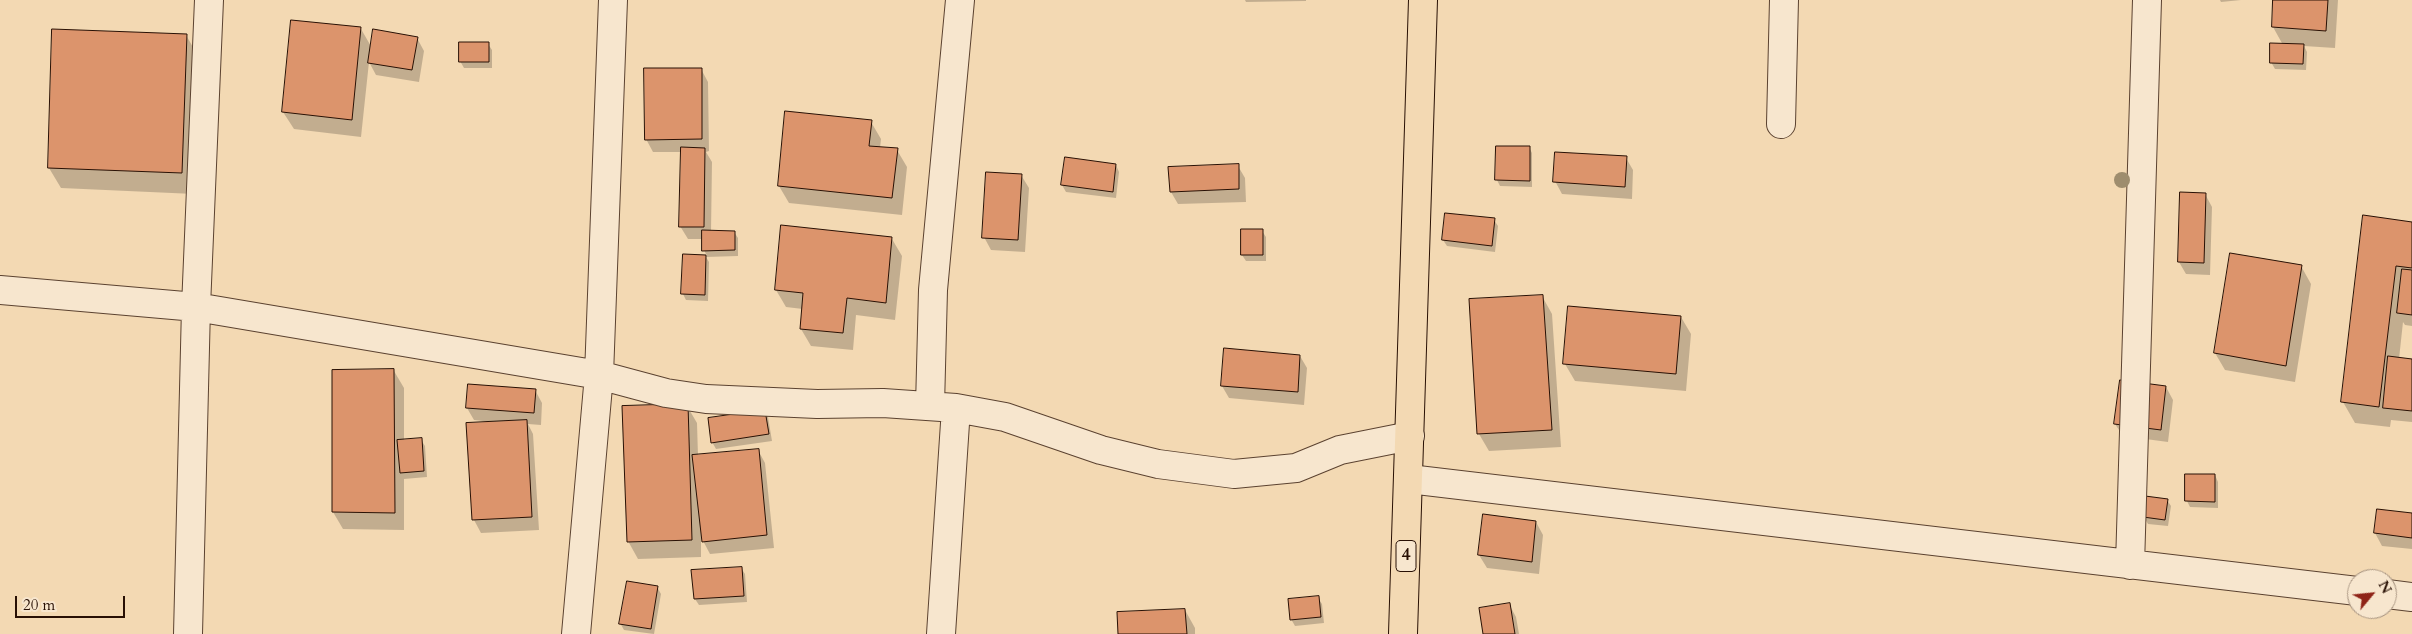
<!DOCTYPE html>
<style>
body{margin:0}
#map{position:relative;width:2412px;height:634px;overflow:hidden;background:#f3d9b3;font-family:Cardo,serif}
canvas{display:block}
.north{position:absolute;left:2347px;top:569px;width:50px;height:50px;box-sizing:border-box;background:#f7e6ce;border:1px solid #a4907d;border-radius:50%;rotate:62deg;font-size:14px;font-weight:700;line-height:20px;text-align:center;color:#281004}
.north::after{content:'';display:block;margin:auto;width:18px;height:22px;background:#8f2418;clip-path:polygon(50% 0,100% 100%,50% 72%,0 100%)}
.scale{position:absolute;left:15px;top:596px;width:110px;height:22px;box-sizing:border-box;border:2px solid #281004;border-top:0;padding-left:6px;font-size:15px;line-height:18px;white-space:nowrap;color:#281004;-webkit-text-stroke:4px #f7e6ce;paint-order:stroke}
</style>
<div id="map">
<canvas width="2412" height="634"></canvas>
<div class="north">N</div>
<div class="scale">20 m</div>
</div>
<script>
const c = document.querySelector('canvas').getContext('2d');
c.lineJoin = 'round';
function fillPath(path, color) { c.fillStyle = color; c.fill(path, 'evenodd'); }
function strokePath(path, color, width, dash) { c.strokeStyle = color; c.lineWidth = width; c.lineCap = dash ? 'butt' : 'round'; c.setLineDash(dash || []); c.stroke(path); }
function label(font, color, halo, rows, align = 'center') {
  c.font = font + ' Cardo,serif'; c.lineWidth = 5; c.setLineDash([]); c.textBaseline = 'middle'; c.strokeStyle = halo; c.fillStyle = color; for (const [text, x, y, turn = 0] of rows) {
    c.save(); c.translate(x, y); c.rotate((+turn || 0) * Math.PI / 180); c.textAlign = isNaN(turn) ? turn : align; if (halo) c.strokeText(text, 0, 0); c.fillText(text, 0, 0); c.restore();
  }
}
fillPath(new Path2D(`
 M1245 0H1306V1L1246 2Z
 M2220 0H2241L2221 2Z
 M2275 0H2338L2335 48 2304 46 2307 52 2306 70 2275 69 2271 62 2283 45 2273 27Z
 M361 29 372 48 417 38 424 51 419 82 376 75 369 62 361 137 294 129 283 112Z
 M186 35 198 56 194 194 61 188 49 168Z
 M488 44 492 50V68H464L460 61Z
 M701 69 708 82 709 151 706 152 712 162 711 232H734L738 238V256L706 257 709 262 708 301 686 300 683 294 685 255 707 256 704 250V239H688L680 226 682 152H653L646 139Z
 M871 122 881 139 880 148 897 150 907 167 902 215 789 203 779 186Z
 M1529 147 1532 153V187L1500 186 1497 180Z
 M1626 158 1633 170 1632 199 1562 194 1555 181Z
 M1066 159 1116 165 1119 172 1116 198 1066 192 1062 185Z
 M1238 166 1245 178 1246 202 1178 204 1171 192Z
 M1021 175 1029 188 1025 252 991 250 984 237Z
 M2205 194 2212 207 2210 275 2186 274 2179 262Z
 M1494 220 1498 226 1495 252 1447 246 1443 240Z
 M2412 223V326L2405 325 2403 322 2399 359 2412 360V422L2391 420 2390 427 2355 423 2343 402Z
 M1262 231 1266 237V261H1246L1242 255Z
 M892 239 902 256 895 320 856 315 853 350 811 346 801 329 803 309 786 307 776 290Z
 M2301 266 2311 284 2295 382 2225 370 2215 353Z
 M1542 296 1552 314 1561 447 1489 451 1479 434 1470 300Z
 M1681 317 1691 334 1686 391 1575 381 1565 364Z
 M1300 356 1307 368 1304 405 1229 398 1222 386Z
 M394 371 404 388V441L421 440 425 446 427 477 404 479V530L343 529 333 512Z
 M2166 387 2173 400 2168 442 2123 436 2115 424Z
 M535 390 542 403 541 425 528 424 533 434 539 530 481 533 474 520 492 422 474 420 467 408Z
 M687 406 697 423 698 456 758 450 765 463 774 548 710 554 701 537V557L638 559 628 541Z
 M765 411 768 417 772 441 716 449 712 442Z
 M2215 475 2218 482V508L2190 507 2187 501Z
 M2167 500 2171 506 2168 526 2148 524 2144 517Z
 M2412 515V549L2382 546 2375 533Z
 M1536 522 1543 535 1539 574 1487 568 1479 555Z
 M741 568 745 574 747 602 699 605 695 599Z
 M657 587 661 594 654 634 624 630 620 623Z
 M1318 598 1322 604 1324 623 1295 626 1291 619Z
 M1509 604 1516 617 1519 634H1485Z
 M1185 610 1195 628V634H1119Z`), '#0003');
const building = new Path2D(`
 M2273 0H2328L2326 31 2272 27Z
 M291 20 361 27 352 120 282 112Z
 M52 29 187 34 182 173 48 168Z
 M373 29 418 37 412 70 368 63Z
 M459 42H489V62H459Z
 M2270 43 2304 44 2303 64 2270 63Z
 M644 68H702V139L645 140Z
 M785 111 872 120 869 146 898 148 892 198 778 186Z
 M1496 146H1530V181L1495 180Z
 M681 147 705 148 704 227H679Z
 M1555 152 1627 156 1625 187 1553 182Z
 M1065 157 1116 164 1113 192 1061 185Z
 M1239 164V189L1170 192 1168 167Z
 M986 172 1022 174 1018 240 982 238Z
 M2180 192 2206 193 2204 263 2178 262Z
 M1445 213 1495 218 1492 246 1442 240Z
 M2363 215 2412 222V268L2396 266 2379 407 2341 402Z
 M781 225 892 237 886 303 847 298 843 333 800 329 803 293 775 290Z
 M1241 229H1263V255H1241Z
 M702 230 735 231V250L702 251Z
 M2230 253 2302 265 2286 366 2214 353Z
 M683 254 706 255 705 295 681 294Z
 M2402 269 2412 270V315L2397 313Z
 M1543 295 1552 430 1477 434 1469 299Z
 M1568 306 1681 316 1676 374 1563 364Z
 M1224 348 1300 355 1298 392 1221 386Z
 M2388 356 2412 359V411L2383 408Z
 M394 369 395 513 332 512V370Z
 M2120 380 2166 386 2161 430 2114 424Z
 M468 384 536 389 534 413 466 408Z
 M688 404 692 540 627 542 622 406Z
 M765 410 769 434 711 443 708 418Z
 M527 420 532 517 472 520 466 423Z
 M422 438 424 471 400 473 397 440Z
 M759 449 767 535 702 542 692 455Z
 M2185 474H2215V502L2185 501Z
 M2145 496 2168 499 2165 520 2143 517Z
 M2377 509 2412 513V538L2374 533Z
 M1483 514 1536 521 1532 562 1478 555Z
 M742 567 744 596 694 599 691 570Z
 M627 581 658 586 651 629 619 624Z
 M1319 596 1321 617 1290 620 1288 599Z
 M1510 603 1515 634H1483L1479 608Z
 M1185 609 1187 634H1118L1117 612Z`);
fillPath(building, '#dc946c');
strokePath(building, '#281004', 1);
const minor = new Path2D(`
 M1781 124 1784 0
 M0 290 196 307 599 375 666 393 706 399 817 404 883 403 956 408 1005 417 1101 450 1158 464 1234 474 1296 468 1340 450 1410 436
 M930 406 933 290 960 0
 M1409 479 2357 591
 M2130 565 2147 0
 M2387 594 2412 597
 M188 634 196 307 209 0
 M576 634 599 375 613 0
 M941 634 956 408`);
const trunk = new Path2D(`
 M1403 634 1423 0`);
strokePath(minor, '#5b4230', 30);
strokePath(trunk, '#281004', 30);
strokePath(minor, '#f7e6ce', 28);
strokePath(trunk, '#f3d9b3', 28);
c.fillStyle = '#9e8d6e';
for (const [x, y] of [
 [2122,180]
]) { c.beginPath(); c.arc(x, y, 8, 0, 2 * Math.PI); c.fill(); }
for (const [x, y, w] of [
 [1406,556,20]
]) { const box = new Path2D(); box.roundRect(x - w / 2, y - 15.5, w, 31, 4); c.fillStyle = '#f7e6ce'; c.fill(box); strokePath(box, '#281004', 1); }
label('bold 18px', '#281004', null, [
 ["4",1406,556]
]);
</script>
